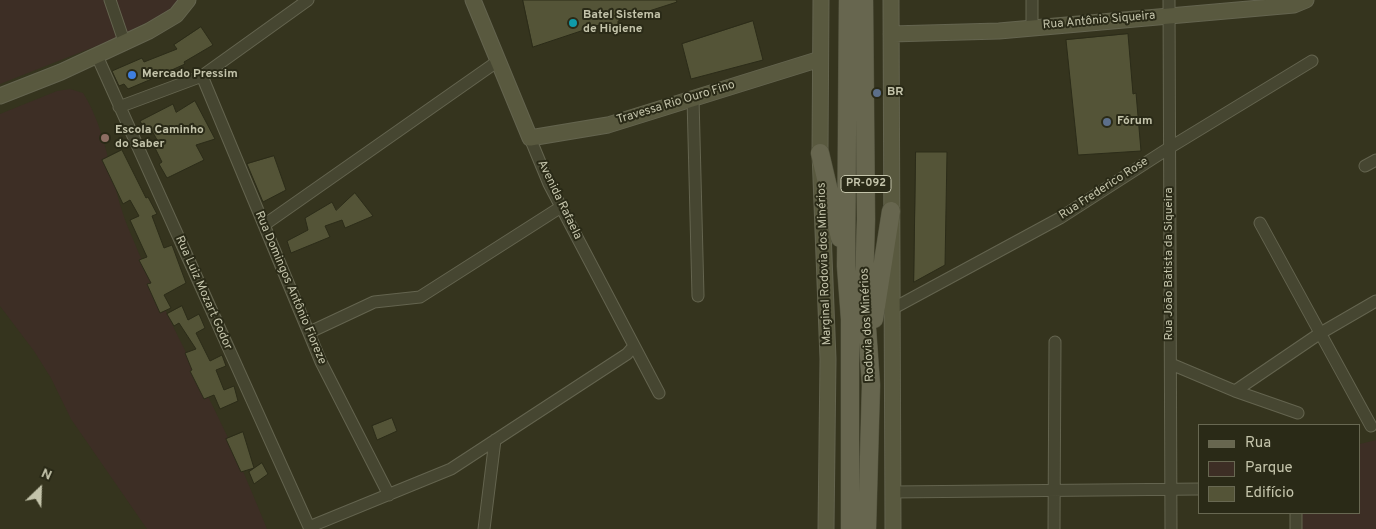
<!DOCTYPE html>
<meta charset="utf-8">
<style>
body{margin:0}
#map{position:relative;width:1376px;height:529px;overflow:hidden;background:#35341e;font-family:Overpass,sans-serif}
canvas{display:block}
.legend{position:absolute;left:1198px;top:424px;width:162px;height:90px;box-sizing:border-box;background:#2a2a17;border:1px solid #686852;margin:0;padding:6px 9px;list-style:none;font-size:15px;color:#c4c4ab}
.legend li{display:flex;align-items:center;gap:10px;height:25px}
.legend b{width:25px;border:1px solid #686852}
.north{position:absolute;left:15px;top:464px;width:50px;height:50px;-webkit-text-stroke:4px #2a2a17;paint-order:stroke;rotate:24deg;font-size:14px;font-weight:700;line-height:20px;text-align:center;color:#c4c4ab}
.north::after{content:'';display:block;margin:auto;width:18px;height:22px;background:#c4c4ab;clip-path:polygon(50% 0,100% 100%,50% 72%,0 100%)}
</style>
<div id="map">
<canvas width="1376" height="529"></canvas>
<ul class="legend">
<li><b style="height:6px;background:#67664f"></b>Rua</li>
<li><b style="height:14px;background:#3d2e25"></b>Parque</li>
<li><b style="height:14px;background:#545437"></b>Edifício</li>
</ul>
<div class="north">N</div>
</div>
<script>
const c = document.querySelector('canvas').getContext('2d');
c.lineJoin = 'round';
function fillPath(path, color) { c.fillStyle = color; c.fill(path, 'evenodd'); }
function strokePath(path, color, width, dash) { c.strokeStyle = color; c.lineWidth = width; c.lineCap = dash ? 'butt' : 'round'; c.setLineDash(dash || []); c.stroke(path); }
function label(font, color, halo, rows, align = 'center') {
  c.font = font + ' Overpass,sans-serif'; c.lineWidth = 4; c.setLineDash([]); c.textBaseline = 'middle'; c.strokeStyle = halo; c.fillStyle = color; for (const [text, x, y, turn = 0] of rows) {
    c.save(); c.translate(x, y); c.rotate((+turn || 0) * Math.PI / 180); c.textAlign = isNaN(turn) ? turn : align; if (halo) c.strokeText(text, 0, 0); c.fillText(text, 0, 0); c.restore();
  }
}
fillPath(new Path2D(`
 M0 0H179L168 12 109 41 0 84Z
 M70 89 83 93C108 133 110 181 127 225 157 300 196 369 230 442 243 470 255 500 267 529H147L71 419 51 378 34 351 0 306V114L57 91Z
 M1376 440V529H1290V513H1360V444Z`), '#3d2e25');
const building = new Path2D(`
 M523 0H676L677 2 618 21V30L601 32 599 25 533 47Z
 M753 21 763 60 691 79 682 44Z
 M201 27 213 45 184 62 185 64 154 78 128 89 124 84 119 86 112 71 142 58 144 62 177 49 174 45Z
 M1128 34 1133 94 1136 93 1141 151 1078 155 1066 40Z
 M195 101 215 139 196 145 204 160 167 178 159 164 162 162 155 148 160 145 152 131 147 134 140 121 173 104 176 112Z
 M122 150 146 198 148 197 157 214 152 216 164 248 172 245 186 283 164 295 171 308 160 313 147 284 151 283 139 260 147 257 130 220 139 216 130 200 123 204 102 160Z
 M916 152H947L945 265 914 282Z
 M274 156 286 190 263 202 247 164Z
 M355 193 373 216 345 228 342 220 325 226 330 237 291 253 287 241 308 230 305 218 332 202 336 210Z
 M182 306 188 320 199 314 205 328 196 333 210 361 222 355 226 366 216 370 224 390 234 386 238 401 220 409 214 395 204 399 190 371 192 370 185 353 196 349 179 323 174 326 167 314Z
 M392 418 397 431 377 440 372 426Z
 M243 432 254 468 241 472 226 439Z
 M262 463 268 474 254 484 249 472Z`);
fillPath(building, '#545437');
strokePath(building, '#2c2c19', 1);
const street = new Path2D(`
 M110 0 125 44
 M1169 0 1171 529
 M1032 28V0
 M97 56 310 529
 M202 76 321 362 389 495
 M693 98 698 296
 M119 107 202 76 308 0
 M530 138 549 184 659 393
 M1365 166 1376 160
 M1260 223 1371 426
 M264 225 498 61
 M892 309 1060 218 1169 148 1312 61
 M310 332 374 302 420 297 561 207
 M1171 364 1235 391 1319 334 1376 301
 M1235 391 1298 413
 M892 492 1200 489
 M1296 513V529
 M309 527 451 469 627 354 634 346
 M484 529 495 440
 M1054 529 1055 342`);
const secondary = new Path2D(`
 M473 0 530 138 608 125 820 59
 M821 0 820 153 828 359 826 529
 M891 0 893 529
 M891 34 999 31 1294 5 1306 0
 M0 96 61 72 149 31 176 15 188 0`);
const primary = new Path2D(`
 M848 0 846 266 850 319V529
 M864 0 866 219 864 285 871 385 867 529
 M820 153 840 238
 M874 319 891 211`);
strokePath(street, '#64644f', 13);
strokePath(secondary, '#64644f', 17);
strokePath(primary, '#4f4f3b', 19);
strokePath(street, '#464631', 11);
strokePath(secondary, '#59593f', 15);
strokePath(primary, '#67664f', 18);
for (const [x, y, r, color] of [
 [573,23,5,"#0f9aa8"],
 [132,75,5,"#3f7fe0"],
 [877,93,5,"#5c6f8a"],
 [1107,122,5,"#5c6f8a"],
 [105,138,5,"#8d6e63"]
]) { const dot = new Path2D(); dot.arc(x, y, r, 0, 2 * Math.PI); c.fillStyle = color; c.fill(dot); strokePath(dot, '#2a2a17', 2); }
for (const [x, y, w] of [
 [866,184,50]
]) { const box = new Path2D(); box.roundRect(x - w / 2, y - 8.5, w, 17, 4); c.fillStyle = '#2a2a17'; c.fill(box); strokePath(box, '#c4c4ab', 1); }
label('bold 11px', '#c4c4ab', null, [
 ["PR-092",866,184]
]);
label('bold 12px', '#c4c4ab', '#2a2a17', [
 ["Batel Sistema",583,16],
 ["de Higiene",583,30],
 ["Mercado Pressim",142,75],
 ["BR",887,93],
 ["Fórum",1117,122],
 ["Escola Caminho",115,131],
 ["do Saber",115,145]
], 'left');
label('12px', '#c4c4ab', '#2a2a17', [
 ["Rua Antônio Siqueira",1099,21,-5],
 ["Travessa Rio Ouro Fino",676,103,-17],
 ["Rua Frederico Rose",1104,189,-33],
 ["Avenida Rafaela",559,200,64],
 ["Marginal Rodovia dos Minérios",825,264,-92],
 ["Rua João Batista da Siqueira",1170,264,-90],
 ["Rua Domingos Antônio Fioreze",290,288,67],
 ["Rua Luiz Mozart Godor",203,293,66],
 ["Rodovia dos Minérios",868,325,-93]
]);
</script>
